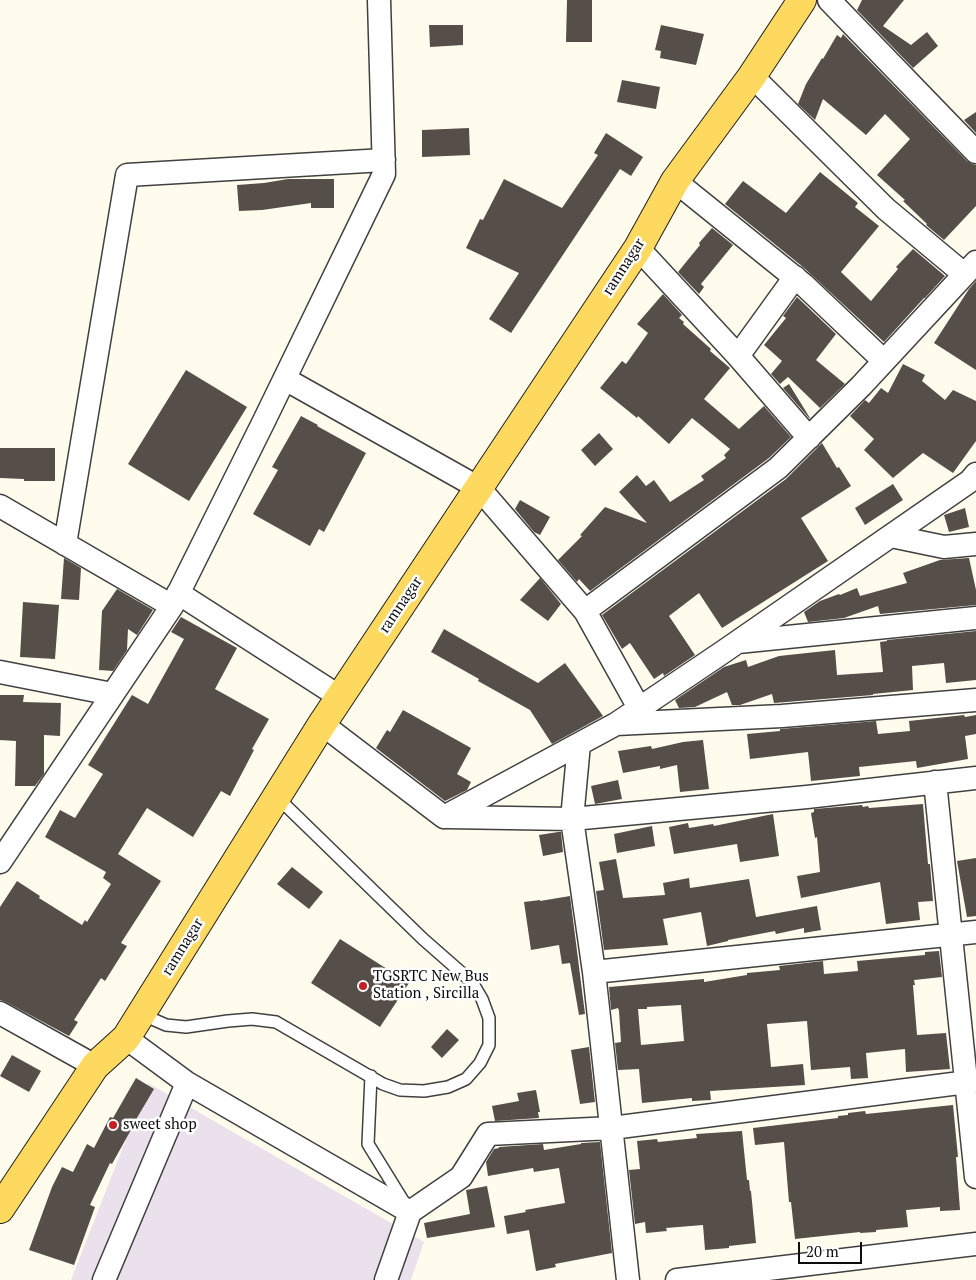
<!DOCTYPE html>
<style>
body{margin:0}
#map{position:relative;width:976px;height:1280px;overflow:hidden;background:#fffced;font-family:"PT Serif",serif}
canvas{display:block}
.scale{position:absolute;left:798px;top:1242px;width:64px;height:22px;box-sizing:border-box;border:2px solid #0d0d0d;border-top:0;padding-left:6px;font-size:15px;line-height:18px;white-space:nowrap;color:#0d0d0d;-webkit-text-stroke:4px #fff;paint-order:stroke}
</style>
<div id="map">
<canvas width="976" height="1280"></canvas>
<div class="scale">20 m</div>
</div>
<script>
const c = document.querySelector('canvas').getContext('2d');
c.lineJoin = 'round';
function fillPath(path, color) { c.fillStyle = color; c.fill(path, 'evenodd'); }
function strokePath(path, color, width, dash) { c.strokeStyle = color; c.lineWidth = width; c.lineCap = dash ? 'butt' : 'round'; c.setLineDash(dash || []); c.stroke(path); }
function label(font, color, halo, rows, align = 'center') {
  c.font = font + ' "PT Serif",serif'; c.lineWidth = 5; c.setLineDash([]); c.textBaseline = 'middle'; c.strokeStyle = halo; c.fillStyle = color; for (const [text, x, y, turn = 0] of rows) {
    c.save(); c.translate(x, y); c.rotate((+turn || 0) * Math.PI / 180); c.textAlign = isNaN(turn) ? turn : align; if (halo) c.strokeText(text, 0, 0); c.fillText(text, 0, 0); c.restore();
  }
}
fillPath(new Path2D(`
 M148 1083 424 1242 411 1280H71Z`), '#ebe1ec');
fillPath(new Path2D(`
 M567 0H592V42H566Z
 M862 0H904L883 26 911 45 927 32 938 46 913 68 857 10Z
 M429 25H463V45L430 47Z
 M661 25 704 34 696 65 660 58 661 51 655 50Z
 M843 34 967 161 972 164 976 165V206L944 240 926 225 927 224 903 201 905 200 877 175 910 139 885 114 866 135 823 99 815 120 798 104 806 84 822 58 823 59 837 35 841 38Z
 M622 80 660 87 656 109 617 102Z
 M976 112V133L964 120Z
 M469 128 470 155 422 157V130Z
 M606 133 643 157 631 176 620 169 511 333 489 319 519 273 466 248 480 219 483 220 504 179 562 208 598 155 594 153Z
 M820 172 858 203 855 207 879 226 841 272 871 301 898 269 896 267 913 249 945 276 925 298H924L884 342 803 267 725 204 743 181 786 213Z
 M288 179H334V208H311V203L262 210 239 211 237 185 264 183Z
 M712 228 733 245 701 284 704 287 699 294 678 272 700 245 699 243Z
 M976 281V370L934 343 969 289Z
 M663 294 682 315 679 318 684 322 683 324 711 349 710 351 730 368 704 399 739 429 764 406 791 437 769 458 590 591 579 579 577 582 558 560 582 536 580 535 605 507 647 523 619 492 637 475 646 486 654 480 670 502 704 480 701 476 726 458 724 455 730 449 692 418 669 444 638 416 637 418 600 388 622 361 626 364 648 333 637 324Z
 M797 297 836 334 816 360 845 384 820 408 788 377 780 384 771 374 782 361 764 345 786 318 783 316Z
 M903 364 925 375 922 381 945 400 953 390 976 401V441L953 473 923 453 893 478 864 450 874 439 850 416 865 400 869 403 881 388 888 393Z
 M186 370 247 407 189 501 128 464Z
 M789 384 810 418H809L783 388Z
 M301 416 318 425 317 426 366 453 324 532 319 529 310 546 253 514 278 470 272 467Z
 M599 433 613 449 595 466 581 450Z
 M822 443 837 468 839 467 851 486 801 518 828 561 722 628 699 593 669 616 695 655 664 676 663 673 654 679 630 643 622 649 602 615 786 479Z
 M0 448H55V481H24V479L0 478Z
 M893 484 903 500 865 525 855 508Z
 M520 500 550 517 540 535 534 532 515 509Z
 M965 508 969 527 949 532 944 515Z
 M64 558 81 568 79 600 61 599Z
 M969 558 976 590V605L880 614 878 606 844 618 808 622 804 612 820 601 839 594 840 595 857 588 860 596 907 583 903 573 940 560Z
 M540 578 561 604 548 621 520 600Z
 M117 589 153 610 137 635 128 629 127 650 113 671 99 670 102 611Z
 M23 602 59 605 55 659 20 657Z
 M181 617 237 648 215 689 269 719 252 749 254 750 230 796 221 791 193 837 147 808 118 854 161 881 121 943 127 946 105 981 101 978 74 1020 78 1022 69 1036 6 1002 0 1000V907L17 881 40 896 39 898 82 925 85 920 87 922 111 884 103 878 106 872 45 837 60 810 75 818 103 774 88 765 132 695 148 704 184 639 171 632Z
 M444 629 538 683 565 663 603 716 552 744 530 710 478 681 479 679 431 652Z
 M976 631V680L946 683 944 663 912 666 913 690 873 694V695L774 703 772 694 740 705H732L727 692 695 707 679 708 675 700 724 667 746 660 748 667 779 656 835 650 837 675 883 672 880 642 887 641V640Z
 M0 695H24L23 702 61 703 60 736 44 735V774L35 786H15L16 741 0 740Z
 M403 710 471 748 457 774 471 782 467 790 445 801 376 748 387 730 390 732Z
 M964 715 965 717 976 715V734L965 736 968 759 917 768 916 761 859 767 860 776 811 781 808 752 750 759 747 734 780 731V729L876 721 878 734 910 731 909 721Z
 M703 740 709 789 680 792 677 765 660 769V766L623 773 618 751 651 746 652 749 683 742Z
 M618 780 622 799 595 804 591 786Z
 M923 804 928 864H930L933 901 918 902 920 920 886 924 880 882 801 898 797 876 820 872 817 837 815 838 811 813 814 812V809L862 805 863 807 868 806 869 808Z
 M773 814 779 856 740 862 737 844 674 854 669 827 688 823 689 828 713 824 714 826Z
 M652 826 655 846 617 853 614 834Z
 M558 832H561L563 852 543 856 539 835Z
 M976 858V916L967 917 957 861Z
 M616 859 623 898 665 895 663 883 689 878 690 888 749 879 756 917 817 906 821 930 804 933V928L776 934 775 931 728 940V941L707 946 701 912 663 919 668 945 604 950 596 891 604 890 599 862Z
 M292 867 323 892 309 909 277 884Z
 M570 896 585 1014 579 1015 570 963 562 964 559 945 531 950 524 902 540 900V901Z
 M340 939 409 983 380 1027 311 983Z
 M939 951 942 977 914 980 915 985H913L917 1035 946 1033 950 1069 906 1072 905 1049 866 1053 868 1078 851 1079 850 1067 811 1070 807 1021 767 1024 771 1067 803 1064 805 1085 710 1091 711 1100 692 1101V1098L642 1103 639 1069 618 1070 615 1043 621 1042 619 1011 618 1008 611 1010 609 987 704 979V982L747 975V973L780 970 779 966 823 961 824 974 858 971 857 961 925 955V952ZM681 1005 684 1041 641 1045 638 1009H647V1007Z
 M447 1029 459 1040 442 1058 431 1047Z
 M589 1047 595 1102 580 1104 571 1050Z
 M12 1055 41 1071 29 1092 0 1076Z
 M136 1078 154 1089 131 1128H132L112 1164 110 1163 90 1205 95 1207 74 1265 29 1250 52 1187 62 1167 73 1172 87 1144 94 1148 110 1117 113 1118Z
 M536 1090 540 1112H538L539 1118 495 1121 492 1106 519 1101 517 1093Z
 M953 1105 958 1157H956L960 1210 940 1211V1207L906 1210 908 1227 876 1230V1232L860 1233V1232L795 1239 791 1202H789L784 1142 755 1145 753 1128 838 1118V1116L848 1115V1113L865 1111 866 1114Z
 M742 1131 747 1180H749L750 1191H751L756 1243 729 1246V1248L705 1250 703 1225 666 1228 667 1231 646 1233 645 1222 635 1224 629 1170 640 1169 637 1141 657 1139 658 1142 697 1138 696 1134Z
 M600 1142 612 1253 555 1264 556 1267 536 1271 529 1230 507 1234 504 1216 526 1212 525 1210 565 1203 559 1168 534 1172 533 1168 488 1176 486 1162 494 1149 499 1148V1147L543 1144 544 1150 581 1144V1143H582Z
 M487 1186 495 1227 427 1238 424 1223 470 1214 466 1190Z`), '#564e49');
const lane = new Path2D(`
 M141 1014 166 1025 186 1027 228 1021 252 1019 276 1022 383 1084 400 1090 424 1091 448 1087 466 1079 480 1063 489 1045V1018L482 999 472 982 423 939 277 797
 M371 1076 368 1144 405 1204`);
const street = new Path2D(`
 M829 0 976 152
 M752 76 886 209 964 274
 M675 181 804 285 884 361
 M638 248 738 356 809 438
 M738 356 795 277
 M285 379 479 488 585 611 778 468 861 386 976 262
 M0 506 172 606
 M891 536 944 547 976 544
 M65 544 127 175 384 160
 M178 593 340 697
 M585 611 639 708
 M738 642 976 618
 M0 672 112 694
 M322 724 444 817 616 724 723 652 970 481 976 474
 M616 724 782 716 976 700
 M579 744 572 819 594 972 976 932
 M935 782 976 1177
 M447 817 572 819 807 797 976 778
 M0 862 172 606 264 421 384 174 379 0
 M594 972 628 1280
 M0 1013 95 1066
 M126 1038 187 1083 410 1212 386 1280
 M410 1212 461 1177 488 1134 612 1128 976 1081
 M104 1280 187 1083
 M677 1280 976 1244`);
const primary = new Path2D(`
 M0 1209 95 1066 126 1038 322 724 638 248 675 181 752 76 802 0`);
strokePath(lane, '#404040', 14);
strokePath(street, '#404040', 25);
strokePath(primary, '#1e1e1e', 30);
strokePath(lane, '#fff', 11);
strokePath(street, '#fff', 22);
strokePath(primary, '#fed95f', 28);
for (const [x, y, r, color] of [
 [363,986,5,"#c32025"],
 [113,1125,5,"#c32025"]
]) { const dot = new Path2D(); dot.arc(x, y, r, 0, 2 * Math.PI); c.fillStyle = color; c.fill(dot); strokePath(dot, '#fff', 2); }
label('15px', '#0d0d0d', '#fff', [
 ["ramnagar",624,267,-57],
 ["ramnagar",401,605,-56],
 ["ramnagar",183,947,-58]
]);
label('15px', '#0d0d0d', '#fff', [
 ["TGSRTC New Bus",373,977],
 ["Station , Sircilla",373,994],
 ["sweet shop",123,1125]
], 'left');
</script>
